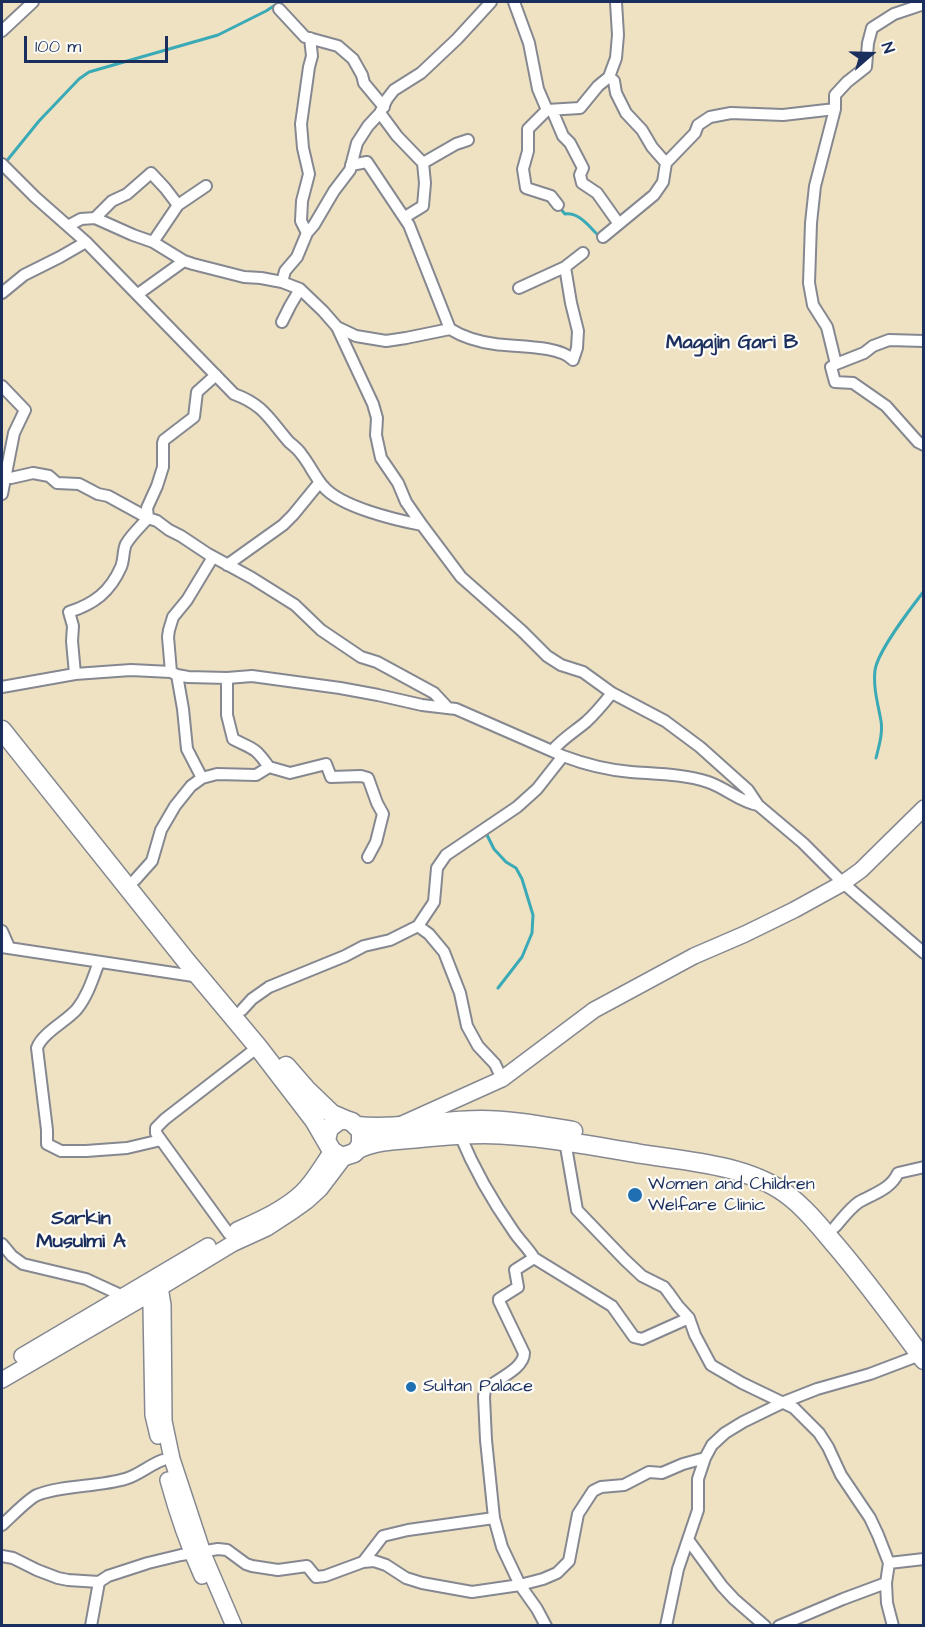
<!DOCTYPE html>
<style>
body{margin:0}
#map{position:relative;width:925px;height:1627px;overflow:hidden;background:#efe2c3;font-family:"Architects Daughter",sans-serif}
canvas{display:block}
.frame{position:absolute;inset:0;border:3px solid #1b2f5e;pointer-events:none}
.north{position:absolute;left:841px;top:24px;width:60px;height:60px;-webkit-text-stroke:4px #fdfcf7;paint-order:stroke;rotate:70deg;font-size:16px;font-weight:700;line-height:24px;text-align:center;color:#1b2f5e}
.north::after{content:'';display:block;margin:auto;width:21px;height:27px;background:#1b2f5e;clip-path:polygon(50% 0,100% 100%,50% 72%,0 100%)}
.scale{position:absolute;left:24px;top:36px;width:144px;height:27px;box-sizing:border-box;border:3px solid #1b2f5e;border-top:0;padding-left:8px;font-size:18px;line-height:21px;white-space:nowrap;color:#1b2f5e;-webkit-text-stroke:4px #fdfcf7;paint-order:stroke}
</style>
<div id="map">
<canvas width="925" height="1627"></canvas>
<div class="frame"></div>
<div class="north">N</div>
<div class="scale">100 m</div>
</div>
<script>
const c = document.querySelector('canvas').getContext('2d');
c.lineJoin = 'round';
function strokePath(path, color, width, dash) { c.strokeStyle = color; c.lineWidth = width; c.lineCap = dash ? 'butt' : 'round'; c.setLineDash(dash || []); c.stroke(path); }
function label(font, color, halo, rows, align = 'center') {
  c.font = font + ' "Architects Daughter",sans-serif'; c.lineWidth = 4.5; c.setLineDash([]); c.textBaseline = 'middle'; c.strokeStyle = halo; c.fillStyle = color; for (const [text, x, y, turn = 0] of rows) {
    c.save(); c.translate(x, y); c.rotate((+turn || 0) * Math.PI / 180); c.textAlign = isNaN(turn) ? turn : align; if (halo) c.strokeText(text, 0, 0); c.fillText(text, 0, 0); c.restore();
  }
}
strokePath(new Path2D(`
 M5 163 39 121 79 79 89 72 218 35 266 11 280 2
 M559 207 565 214C580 212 590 228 600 237
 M876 758C879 746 883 733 881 721 878 704 873 688 875 670 878 650 911 608 924 591
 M485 831 494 849 506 862 516 868 522 879 533 915 532 933 522 957 498 988`), '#39aab6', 3);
const street = new Path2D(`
 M514 2 529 43 538 89 547 110 528 129V151L523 169 526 188 551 196 558 205
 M924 4 894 14 872 28 868 43 866 67 847 82 835 95V109L815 186 811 223 809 283 813 305 827 327 836 364 831 367 835 382 853 383 886 406 918 442 924 445
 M279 9 305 37 338 46 353 59 362 75 364 83 384 107
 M2 31 33 2
 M609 77 614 81 616 93 626 113 642 130 652 147 666 163
 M547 110 580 108 598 86 609 77 616 58 618 35 616 2
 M552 110 563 136 570 143 583 168 580 175 582 183 597 193 619 224
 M380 113 397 136 423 163 425 183 423 206 405 217
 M423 163 456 144 468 140
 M2 164 35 197 86 242 234 394C264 405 269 419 289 442 294 446 299 450 302 455 310 465 315 477 323 486 340 507 396 520 422 525L461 577 522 631 547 656 561 665 583 672 612 693 665 721 700 747 748 790 758 805 803 843 843 883 924 953
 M351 165 367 162 409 225 450 329
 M95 218 112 201 127 194 151 173 165 188 178 205
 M68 226 81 219 95 218 133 235 153 242 184 261 193 264 244 277 261 278 282 282 300 289 323 311 337 327 356 336 386 341 406 338 450 329C463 337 480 342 495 344 515 347 559 345 573 360L577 348 578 331 571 303 565 267
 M307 233 301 221 302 201 309 174 303 148 301 124 309 67 312 56 310 38
 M603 237 654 195 663 182 666 163 695 133 698 125 710 117 731 113 783 115 835 109
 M153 242 178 205 206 186
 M282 282 285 271 297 257 307 233 314 225 334 191 350 170 357 143 368 126 380 113 387 99 394 90 421 73 457 39 491 2
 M519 288 565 267 583 253
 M2 293 24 275 60 257 86 242
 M138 294 184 261
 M282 322 290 306 300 289
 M337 327 373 404 377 418 376 435 381 458 398 483 406 502 422 525
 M836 364 864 353 873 346 889 340 924 341
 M2 386 25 410 14 433 2 494
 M2 475 11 478 33 473 49 476 57 483 79 484 98 494 108 496 148 518 157 521 169 530 181 536 208 554 252 578 295 605 321 630 361 657 377 662 434 693 448 708
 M227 565 283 525 293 515 320 482
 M171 672 168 637 169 630 173 617 187 600 213 557
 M75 674 72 641 73 626 69 612C94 604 110 592 121 567 124 560 123 550 126 544 132 534 141 526 148 518L147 508 157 486 163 467V443L164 440 194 417 197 392 216 375
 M177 675 183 709 187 749 202 778
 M227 678V715L233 739C254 750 254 746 269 767L290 773 326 764 331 777 361 776 368 778 377 803 383 814 376 842 368 857
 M2 687 75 674 131 670 171 672 177 675 188 677 227 678 252 676 340 688 378 695 422 705 456 709 552 751
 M563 756C584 764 608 770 631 772 656 774 684 774 708 782 726 788 740 802 758 805
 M135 880 152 861 161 830 175 806 191 786 202 778 217 774 256 775 269 767
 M418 926 429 934 444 952 460 993 467 1026 478 1046 495 1064 502 1079
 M2 931 9 947
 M2 947 200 977
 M99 962C93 978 88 995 77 1009 67 1021 42 1033 37 1048L47 1130V1144L61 1151H86L127 1148 161 1140
 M242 1010 252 999 269 987 345 956 364 946 390 940 418 926 434 902 437 868 446 855 517 807 537 789 563 756 552 751C562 739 574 732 586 722 596 713 604 703 612 693
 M460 1135C474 1169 493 1202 514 1232 520 1241 528 1248 534 1258L612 1306 634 1337 642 1339 689 1318
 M565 1141 577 1210 625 1260 642 1276 664 1287 668 1292 678 1306 689 1318 695 1335 711 1365 742 1383 794 1408 819 1433 828 1447 841 1475 870 1518 878 1535 889 1563 886 1583 887 1603 893 1626
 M835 1227C842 1219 850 1208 859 1202 873 1194 891 1189 898 1173L924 1167
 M229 1234 161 1140 156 1133V1128L165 1119 258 1047
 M2 1244 12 1256 23 1264 86 1279 123 1296
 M534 1258 515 1270 518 1287 499 1299V1301L524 1353C524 1369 496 1379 485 1390L484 1397 486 1440 494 1518 502 1547 520 1585 537 1609 546 1626
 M2 1525C10 1518 28 1499 37 1495 62 1485 98 1487 125 1479 139 1475 149 1465 163 1460
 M689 1541 722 1586 734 1599 765 1626
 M2 1556 13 1558 37 1570 58 1578 68 1580 99 1582 108 1576 148 1563 181 1555 218 1549 227 1550 246 1564 252 1566 278 1570 307 1566 316 1577 325 1576 363 1562 374 1561 386 1565 406 1578 422 1583 472 1592 520 1585 543 1579 557 1573 569 1561 578 1514 593 1491 601 1487 624 1485 649 1472 662 1473 683 1464 705 1458
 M363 1562 383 1536 408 1530 494 1518
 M889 1563 924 1559
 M91 1626 99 1582
 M666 1626 678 1569 698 1510V1479L705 1458 712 1445 725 1433 743 1422 784 1402 817 1389 870 1374 920 1355
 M779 1626 843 1599 886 1583`);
const secondary = new Path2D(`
 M402 1124 502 1079 594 1010 694 956 745 934 794 910 843 883 861 870 924 808
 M237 1230C259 1220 284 1209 301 1193 314 1181 322 1165 332 1151
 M156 1279 160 1287 163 1305 164 1421 172 1459 204 1556 234 1626
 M144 1289 148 1295 151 1306 153 1415 158 1436
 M22 1356 208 1246
 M2 1380 148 1295 232 1244 267 1228 293 1211 307 1201 320 1189 345 1156
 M168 1480C177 1513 188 1545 202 1576`);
const highway = new Path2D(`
 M2 730 187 962 258 1047 314 1120 332 1151 340 1156H345L354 1153 358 1149 361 1144V1131L352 1122 346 1120H340L329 1128 326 1140
 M286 1066 306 1089 332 1114 346 1120
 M357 1126C399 1130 440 1120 481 1120 512 1120 543 1126 573 1131
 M358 1149C377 1140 399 1140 420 1138 441 1136 463 1134 484 1134 536 1135 589 1145 641 1154 687 1161 746 1165 785 1193 803 1206 818 1224 832 1241 865 1279 894 1319 924 1360`);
strokePath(street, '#858890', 14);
strokePath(secondary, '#858890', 18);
strokePath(highway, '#858890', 21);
strokePath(street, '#fff', 10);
strokePath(secondary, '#fff', 15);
strokePath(highway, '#fff', 18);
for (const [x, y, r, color] of [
 [635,1195,8,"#1f6fb2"],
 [411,1387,6,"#1f6fb2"]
]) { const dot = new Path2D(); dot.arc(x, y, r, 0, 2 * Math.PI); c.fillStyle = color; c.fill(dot); strokePath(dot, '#fdfcf7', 2); }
label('18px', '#1b2f5e', '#fdfcf7', [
 ["Women and Children",648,1185],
 ["Welfare Clinic",648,1206],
 ["Sultan Palace",423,1387]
], 'left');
label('bold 20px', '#1b2f5e', '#fdfcf7', [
 ["Magajin Gari B",732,344],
 ["Sarkin",81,1220],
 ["Musulmi A",81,1243]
]);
</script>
